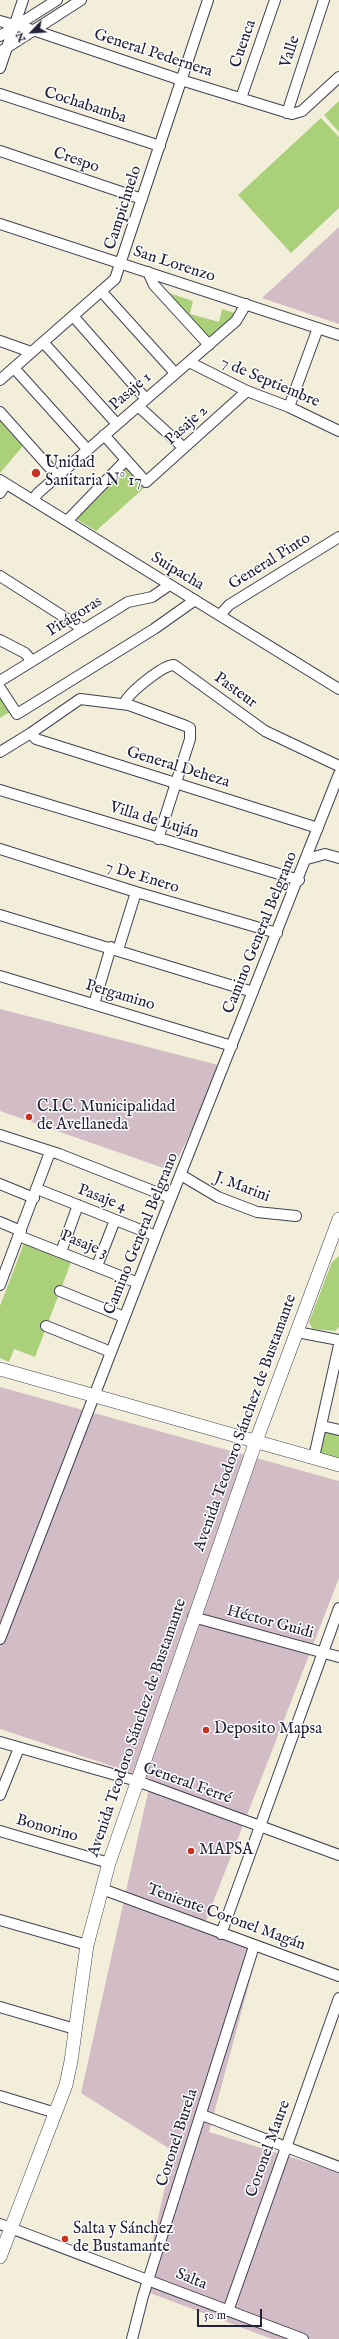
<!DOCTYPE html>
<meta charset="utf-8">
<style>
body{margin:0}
#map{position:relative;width:339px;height:2339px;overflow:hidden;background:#f2eeda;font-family:"IM FELL English",serif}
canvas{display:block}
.north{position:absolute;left:12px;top:12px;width:40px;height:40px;-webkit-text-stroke:3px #fff;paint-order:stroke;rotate:245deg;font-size:11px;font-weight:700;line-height:16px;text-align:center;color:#22223b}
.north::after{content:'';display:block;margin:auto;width:14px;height:18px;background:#22223b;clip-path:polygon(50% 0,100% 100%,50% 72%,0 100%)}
.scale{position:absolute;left:197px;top:2309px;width:65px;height:18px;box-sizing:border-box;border:2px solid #22223b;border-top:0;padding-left:5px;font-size:12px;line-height:14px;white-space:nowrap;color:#22223b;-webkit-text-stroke:3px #fff;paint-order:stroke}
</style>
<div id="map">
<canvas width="339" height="2339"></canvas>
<div class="north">N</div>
<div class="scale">50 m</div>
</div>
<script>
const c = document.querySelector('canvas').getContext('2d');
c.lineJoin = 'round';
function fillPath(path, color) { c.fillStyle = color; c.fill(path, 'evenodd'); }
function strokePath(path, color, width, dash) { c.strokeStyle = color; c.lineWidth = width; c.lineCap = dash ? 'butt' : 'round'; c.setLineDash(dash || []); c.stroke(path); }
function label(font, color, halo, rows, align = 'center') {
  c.font = font + ' "IM FELL English",serif'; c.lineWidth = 3; c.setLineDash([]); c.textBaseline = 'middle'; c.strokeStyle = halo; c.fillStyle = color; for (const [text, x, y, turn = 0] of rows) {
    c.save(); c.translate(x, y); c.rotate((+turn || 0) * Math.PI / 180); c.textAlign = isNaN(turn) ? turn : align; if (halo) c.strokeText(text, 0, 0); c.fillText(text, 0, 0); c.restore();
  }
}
fillPath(new Path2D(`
 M339 227V324L262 298Z
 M0 1009 222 1066 172 1171 0 1111Z
 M0 1387 339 1481V1578L202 1931 260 1943 209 2132 339 2172V2339H272L142 2290 173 2151 81 2093 151 1779 0 1729Z`), '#d2bdc6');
fillPath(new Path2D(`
 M339 101V132L324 115Z
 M321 118 339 137V208L291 253 238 195Z
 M163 291 193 301 190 314 219 322 222 309 235 313 233 319 208 341Z
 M0 418 23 446 0 473Z
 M126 465 145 487 96 531 75 518Z
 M0 696 10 712 0 718Z
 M26 1238 73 1257 35 1357 14 1349 9 1362 0 1358V1306Z
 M339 1256V1327L335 1331 313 1329 309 1322 332 1262Z
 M322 1426 339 1430V1465L314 1457Z`), '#abd07a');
const minor = new Path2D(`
 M0 21 33 30 181 80 292 114 302 111 339 77
 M0 36 57 0
 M0 52 81 0
 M0 68 23 0
 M0 94 160 146
 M241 98 275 0
 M287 113 324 0
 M0 151 142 199
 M0 224 339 335
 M148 272 154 285 209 345
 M101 291 175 373
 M73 316 146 399
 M0 341 31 352
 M43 342 117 424
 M189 362 247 391 289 407 339 431
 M14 368 87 449
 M0 380 115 279 208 0
 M138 406 184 448
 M289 407 318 328
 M0 412 57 476
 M104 435 146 482 247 391
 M0 480 339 689
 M0 493 6 484
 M33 500 38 493 236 321 246 304
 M67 521 126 460
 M0 576 83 629
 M220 615 229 605 339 537
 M0 640 25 653 32 661
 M0 681 128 602 152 597 168 586
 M0 688 17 714 154 629 195 600
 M124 704C128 693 163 665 174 665L265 731 339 766
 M31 733 36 739 318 828
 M0 752 31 733 80 699 129 705 186 726 190 728V739L158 839
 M0 790 299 880
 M0 849 136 892 277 933
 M307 859 325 854 339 858
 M0 915 253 992
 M118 950 136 892
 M0 976 232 1046
 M94 1004 111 947
 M0 1135 59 1154 171 1198
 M181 1175 218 1197 257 1212 296 1216
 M0 1184 34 1198
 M37 1189 156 1236
 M0 1222 21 1231
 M19 1236 138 1283
 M61 1252 78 1205
 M97 1266 115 1220
 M0 1285 50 1152
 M60 1291 124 1317
 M46 1326 111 1352
 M297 1332 339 1340
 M322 1426 339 1430
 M314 1457 339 1345
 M193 1617 339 1657
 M0 1639 156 1236 339 774
 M0 1742 137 1781 339 1855
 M0 1795 19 1748
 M0 1831 109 1863
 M102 1889 339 1976
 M0 1920 87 1945
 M221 1934 339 1608
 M0 2007 75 2029
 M0 2096 56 2113
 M202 2115 339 2167
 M0 2224 303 2339
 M228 2311 339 1998
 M132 2339 143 2296 254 1946`);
const major = new Path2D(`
 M0 1369 339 1465
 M0 2257 66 2085 71 2061 87 1945 109 1863 256 1441 339 1219`);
strokePath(minor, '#414153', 12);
strokePath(major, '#414153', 14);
strokePath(minor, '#fff', 10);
strokePath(major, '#fff', 13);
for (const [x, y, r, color] of [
 [36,473,5,"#c8321e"],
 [29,1117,4,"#c8321e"],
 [206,1730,4,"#c8321e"],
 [191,1851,4,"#c8321e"],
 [65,2239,4,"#c8321e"]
]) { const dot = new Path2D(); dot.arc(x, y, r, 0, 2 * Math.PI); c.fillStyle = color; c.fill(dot); strokePath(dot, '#fff', 1.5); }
label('16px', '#22223b', '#fff', [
 ["Cuenca",244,44,-71],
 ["Valle",291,52,-72],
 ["General Pedernera",153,54,18],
 ["Cochabamba",85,106,18],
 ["Crespo",76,161,19],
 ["Campichuelo",124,208,-72],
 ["San Lorenzo",174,265,18],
 ["7 de Septiembre",270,383,23],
 ["Pasaje 1",131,392,-41],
 ["Pasaje 2",187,426,-42],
 ["General Pinto",270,562,-32],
 ["Suipacha",177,572,31],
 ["Pitágoras",75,617,-32],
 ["Pasteur",235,691,36],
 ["General Deheza",178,768,17],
 ["Villa de Luján",154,821,17],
 ["7 De Enero",142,878,17],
 ["Camino General Belgrano",261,933,-68],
 ["Pergamino",120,996,17],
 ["J. Marini",242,1188,21],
 ["Pasaje 4",102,1199,21],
 ["Camino General Belgrano",142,1234,-68],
 ["Pasaje 3",84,1245,22],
 ["Avenida Teodoro Sánchez de Bustamante",246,1423,-70],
 ["Héctor Guidi",270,1623,15],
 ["Avenida Teodoro Sánchez de Bustamante",138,1728,-71],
 ["General Ferré",187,1784,20],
 ["Bonorino",47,1829,16],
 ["Teniente Coronel Magán",226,1918,20],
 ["Coronel Burela",178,2138,-72],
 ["Coronel Maure",269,2149,-70],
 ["Salta",191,2280,22]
]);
label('16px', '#22223b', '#fff', [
 ["Unidad",45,464],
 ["Sanitaria N° 17",45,482],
 ["C.I.C. Municipalidad",37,1108],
 ["de Avellaneda",37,1126],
 ["Deposito Mapsa",214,1730],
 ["MAPSA",199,1851],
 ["Salta y Sánchez",73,2230],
 ["de Bustamante",73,2248]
], 'left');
</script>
